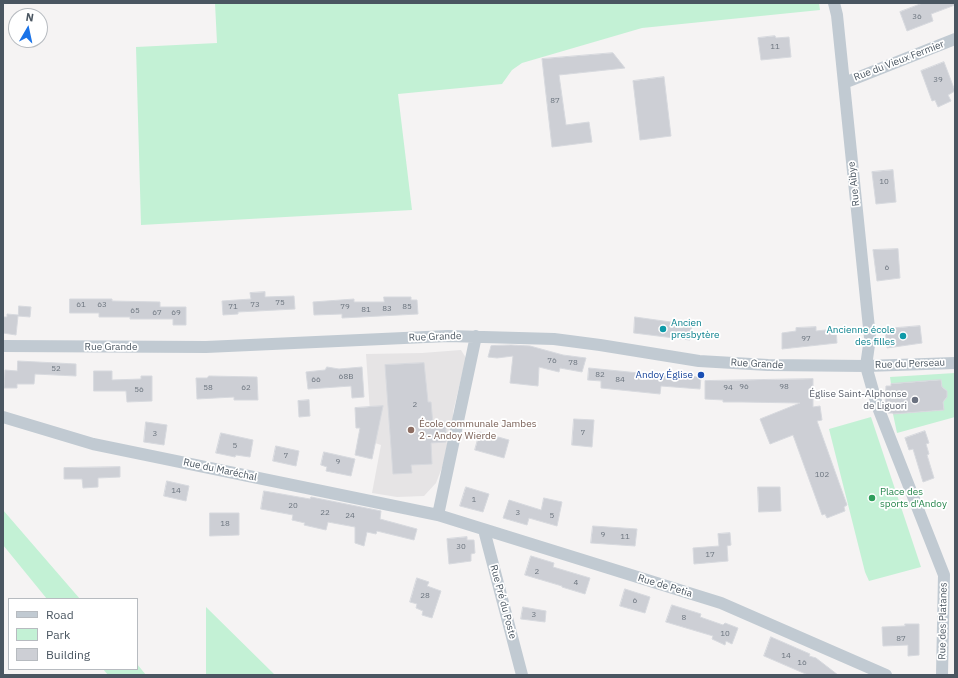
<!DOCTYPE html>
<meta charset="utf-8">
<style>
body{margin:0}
#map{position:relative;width:958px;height:678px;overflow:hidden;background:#f5f3f3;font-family:"IBM Plex Sans",sans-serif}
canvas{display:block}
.frame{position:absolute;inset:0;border:4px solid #4a5661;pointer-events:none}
.legend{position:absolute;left:8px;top:598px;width:130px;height:72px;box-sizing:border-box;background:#fff;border:1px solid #b7bbc0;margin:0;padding:5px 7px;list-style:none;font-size:12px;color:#4a5661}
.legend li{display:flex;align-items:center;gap:8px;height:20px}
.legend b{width:20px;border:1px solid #b7bbc0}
.north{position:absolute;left:8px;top:8px;width:40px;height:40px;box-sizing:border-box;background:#fff;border:1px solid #b7bbc0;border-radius:50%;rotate:9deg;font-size:11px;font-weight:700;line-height:16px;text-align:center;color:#4a5661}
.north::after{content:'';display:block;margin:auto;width:14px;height:18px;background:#1a73e8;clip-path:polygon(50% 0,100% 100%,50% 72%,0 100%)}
</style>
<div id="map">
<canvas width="958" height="678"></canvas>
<div class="frame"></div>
<ul class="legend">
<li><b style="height:5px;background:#c1cad2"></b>Road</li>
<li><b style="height:11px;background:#c3f1d5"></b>Park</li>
<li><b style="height:11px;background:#cdcfd5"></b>Building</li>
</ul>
<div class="north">N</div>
</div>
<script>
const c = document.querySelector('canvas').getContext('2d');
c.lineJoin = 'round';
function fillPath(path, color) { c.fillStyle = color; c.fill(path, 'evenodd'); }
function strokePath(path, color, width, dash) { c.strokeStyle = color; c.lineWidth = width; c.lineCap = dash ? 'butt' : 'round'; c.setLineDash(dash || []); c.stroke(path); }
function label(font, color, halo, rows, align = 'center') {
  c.font = font + ' "IBM Plex Sans",sans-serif'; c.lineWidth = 3.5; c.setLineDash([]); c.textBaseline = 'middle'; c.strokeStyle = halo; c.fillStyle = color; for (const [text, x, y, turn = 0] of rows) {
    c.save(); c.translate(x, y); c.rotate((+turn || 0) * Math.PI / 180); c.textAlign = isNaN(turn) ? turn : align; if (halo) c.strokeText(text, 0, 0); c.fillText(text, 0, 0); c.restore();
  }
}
fillPath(new Path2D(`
 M461 350 466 358 453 412V418L443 465 436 483 424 496 397 497 372 493 381 445 372 442 366 354 422 353Z`), '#e6e4e5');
fillPath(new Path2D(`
 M215 3H819L820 10 642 28 522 63 512 70 502 84 398 94 412 210 141 225 136 47 217 43Z
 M955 373V417L897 433 893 414 944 410 943 402 947 397V391L942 387 941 380 891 384 890 377Z
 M871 417 921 567 869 581 865 572 829 429Z
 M3 510 80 599H47L3 545Z
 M206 607 274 674V675H206Z
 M137 664 146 675H108L103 669H137Z`), '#c3f1d5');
const building = new Path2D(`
 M923 3H955V5L931 14 933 21 907 31 900 12Z
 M775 36 776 38 789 37 791 57 761 60 758 38Z
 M613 53 625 68 559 75 566 125 589 122 592 142 552 147 542 59Z
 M944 62 955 91 948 95 951 101 938 107 935 100 932 101 921 71Z
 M664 77 671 136 640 140 633 81Z
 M893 170 896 202 876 204 872 172Z
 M898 249 900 278 877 281 873 250Z
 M265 292V297L294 296 295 309 238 312V314L223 315 222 301 251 299 250 293Z
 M384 297H411V300H417L418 314 342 318V314L314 315 313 302 354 299V302H384Z
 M70 299H112V301L160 302V307H186V325H173V319H130V317H99V313H70Z
 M19 306 31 307 30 317 18 316 16 335 3 333V317H7V314L18 315Z
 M635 317 692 325 690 340 634 333Z
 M920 326 922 343 887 348 885 329Z
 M816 327V331L836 329 837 343 782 349V333L796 331V328Z
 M511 345 530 346 563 355 586 358 582 372 560 368 559 372 539 367 538 386 510 383 513 356 497 358 488 357 491 346Z
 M18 361 76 364V376L35 374 34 384H17V388H4L5 370 17 371Z
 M424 363 428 402H431L433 425 446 424V442L431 443 432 464 411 465 412 473 393 474 385 365Z
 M327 367 339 369 362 367 364 397 352 398 351 386 308 389 306 372 325 370Z
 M589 368 659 375 701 377 700 389 661 386 660 394 601 388V381L588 380Z
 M94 371H112V380L141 379V376H152V401L127 402 126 391H94Z
 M209 376 257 377 258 400H234V397L197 399 196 378H207Z
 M813 379V407L820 406 822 420 817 421 847 505 844 507 845 511 827 518 825 514 822 515 793 435 770 444 760 419 800 403 742 402H723V400L705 399V381Z
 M941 380 942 387 947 391V397L943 402 944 410 893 414V413H888L887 405H885L886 386H891V384Z
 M309 400 310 416 299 417 298 401Z
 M383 406 372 459 355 455 360 428H356L355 408Z
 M574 419 594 420 592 447 572 445Z
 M146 422 167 425 164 445 144 442Z
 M925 431 929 443 926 444 929 454 927 455 934 478 923 482 913 449 909 450 905 438Z
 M480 432 509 440 504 458 475 450Z
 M221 433 253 440 250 457 236 455 235 457 216 453Z
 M276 446 299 451 296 466 273 461Z
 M324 452 355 459 351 476 326 471 327 467 321 465Z
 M120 467V477L98 478V487L83 488 82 479H64V468Z
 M167 481 189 486 186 501 164 496Z
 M466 487 489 494 483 512 460 506Z
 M758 487H780L781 511 759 512Z
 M264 491 310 499 311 497 381 511 380 519 417 529 414 540 377 531 376 534 367 532 364 546 355 543V527L328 522 326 530 304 525 305 523 292 520 293 515 261 509Z
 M544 498 562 502 557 526 529 518 527 525 503 518 509 500 541 510Z
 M210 513H239V535L210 536Z
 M593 526 637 529 635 546 591 543Z
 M730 533 731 545 727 546 728 561 694 564 693 548 719 546 718 534Z
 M467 537V540H474L475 553 471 554V561L449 564 447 539Z
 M531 556 554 563 553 567 590 578 585 594 562 587V586L525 575Z
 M417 578 429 582 427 586 441 591 432 618 422 615 423 611 416 608 417 604 410 602Z
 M625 589 650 597 645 613 620 606Z
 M672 605 701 614 700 617 723 625 725 623 738 628 732 644 726 641 725 645 712 639 713 636 666 622Z
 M523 607 546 611 545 622 521 619Z
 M905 624H919V655L908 656V645L883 646 882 627 905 626Z
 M771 637 810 654 809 656 816 658 838 675H808L764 656Z`);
fillPath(building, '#cdcfd5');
strokePath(building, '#d7d9de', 1);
strokePath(new Path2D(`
 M834 3 837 15 870 338 866 366 877 405 944 575 942 675
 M844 83 955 39
 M3 346 206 347 448 336 554 339 600 345 699 361 768 365 866 366 955 363
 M3 417 93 444 438 515 721 603 886 675
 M438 515 476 336
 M484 530 522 675`), '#c1cad2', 12);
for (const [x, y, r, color] of [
 [663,329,4,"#0f9aa8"],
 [903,336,4,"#0f9aa8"],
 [701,375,4,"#1a4fb4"],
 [915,400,4,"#6b7280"],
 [411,430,4,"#8d6e63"],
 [872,498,4,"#2e9e5b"]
]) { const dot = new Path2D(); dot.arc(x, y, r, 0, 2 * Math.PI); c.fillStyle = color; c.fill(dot); strokePath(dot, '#fff', 1.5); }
label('8px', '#6b747e', null, [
 ["36",917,17],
 ["11",775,47],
 ["39",938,80],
 ["87",555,101],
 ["10",884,182],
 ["6",887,268],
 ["75",280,303],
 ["61",81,305],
 ["63",102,305],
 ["73",255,305],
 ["71",233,307],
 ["79",345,307],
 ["85",407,307],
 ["83",387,309],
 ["81",366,310],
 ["65",135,311],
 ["67",157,313],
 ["69",176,313],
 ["97",806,339],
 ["76",552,361],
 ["78",573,363],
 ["52",56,369],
 ["82",600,375],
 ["68B",346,377],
 ["66",316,380],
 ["84",620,380],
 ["96",744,387],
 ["98",784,387],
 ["58",208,388],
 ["62",246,388],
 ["94",728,388],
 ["56",139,390],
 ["2",415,405],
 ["7",583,433],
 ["3",155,434],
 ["5",235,446],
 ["7",286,456],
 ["9",338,462],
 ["102",822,475],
 ["14",176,491],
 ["1",474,500],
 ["20",293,506],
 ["22",325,513],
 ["3",518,513],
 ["24",350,516],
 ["5",552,516],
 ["18",225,524],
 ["9",603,535],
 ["11",625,537],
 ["30",461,547],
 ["17",710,555],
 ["2",537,572],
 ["4",576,583],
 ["28",425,596],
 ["6",635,601],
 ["3",534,615],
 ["8",684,618],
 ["10",725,634],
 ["87",901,639],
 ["14",786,656],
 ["16",802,663]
]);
label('10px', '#4a5661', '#fff', [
 ["Rue du Vieux Fermier",899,61,-21],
 ["Rue Aibye",854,184,-96],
 ["Rue Grande",435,337,-2],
 ["Rue Grande",111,347],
 ["Rue Grande",757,364,3],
 ["Rue du Perseau",910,364,-2],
 ["Rue du Maréchal",220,470,12],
 ["Rue de Petia",665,586,17],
 ["Rue Pré du Poste",503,602,75],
 ["Rue des Platanes",943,621,-89]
]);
label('10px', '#0d838f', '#fff', [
 ["Ancien",671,323],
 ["presbytère",671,335],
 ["Ancienne école",895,330,"right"],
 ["des filles",895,342,"right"]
], 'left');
label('10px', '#164399', '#fff', [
 ["Andoy Église",693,375]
], 'right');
label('10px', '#5b616d', '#fff', [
 ["Église Saint-Alphonse",907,394],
 ["de Liguori",907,406]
], 'right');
label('10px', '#785e54', '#fff', [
 ["École communale Jambes",419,424],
 ["2 - Andoy Wierde",419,436]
], 'left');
label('10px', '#27864d', '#fff', [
 ["Place des",880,492],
 ["sports d'Andoy",880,504]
], 'left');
</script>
